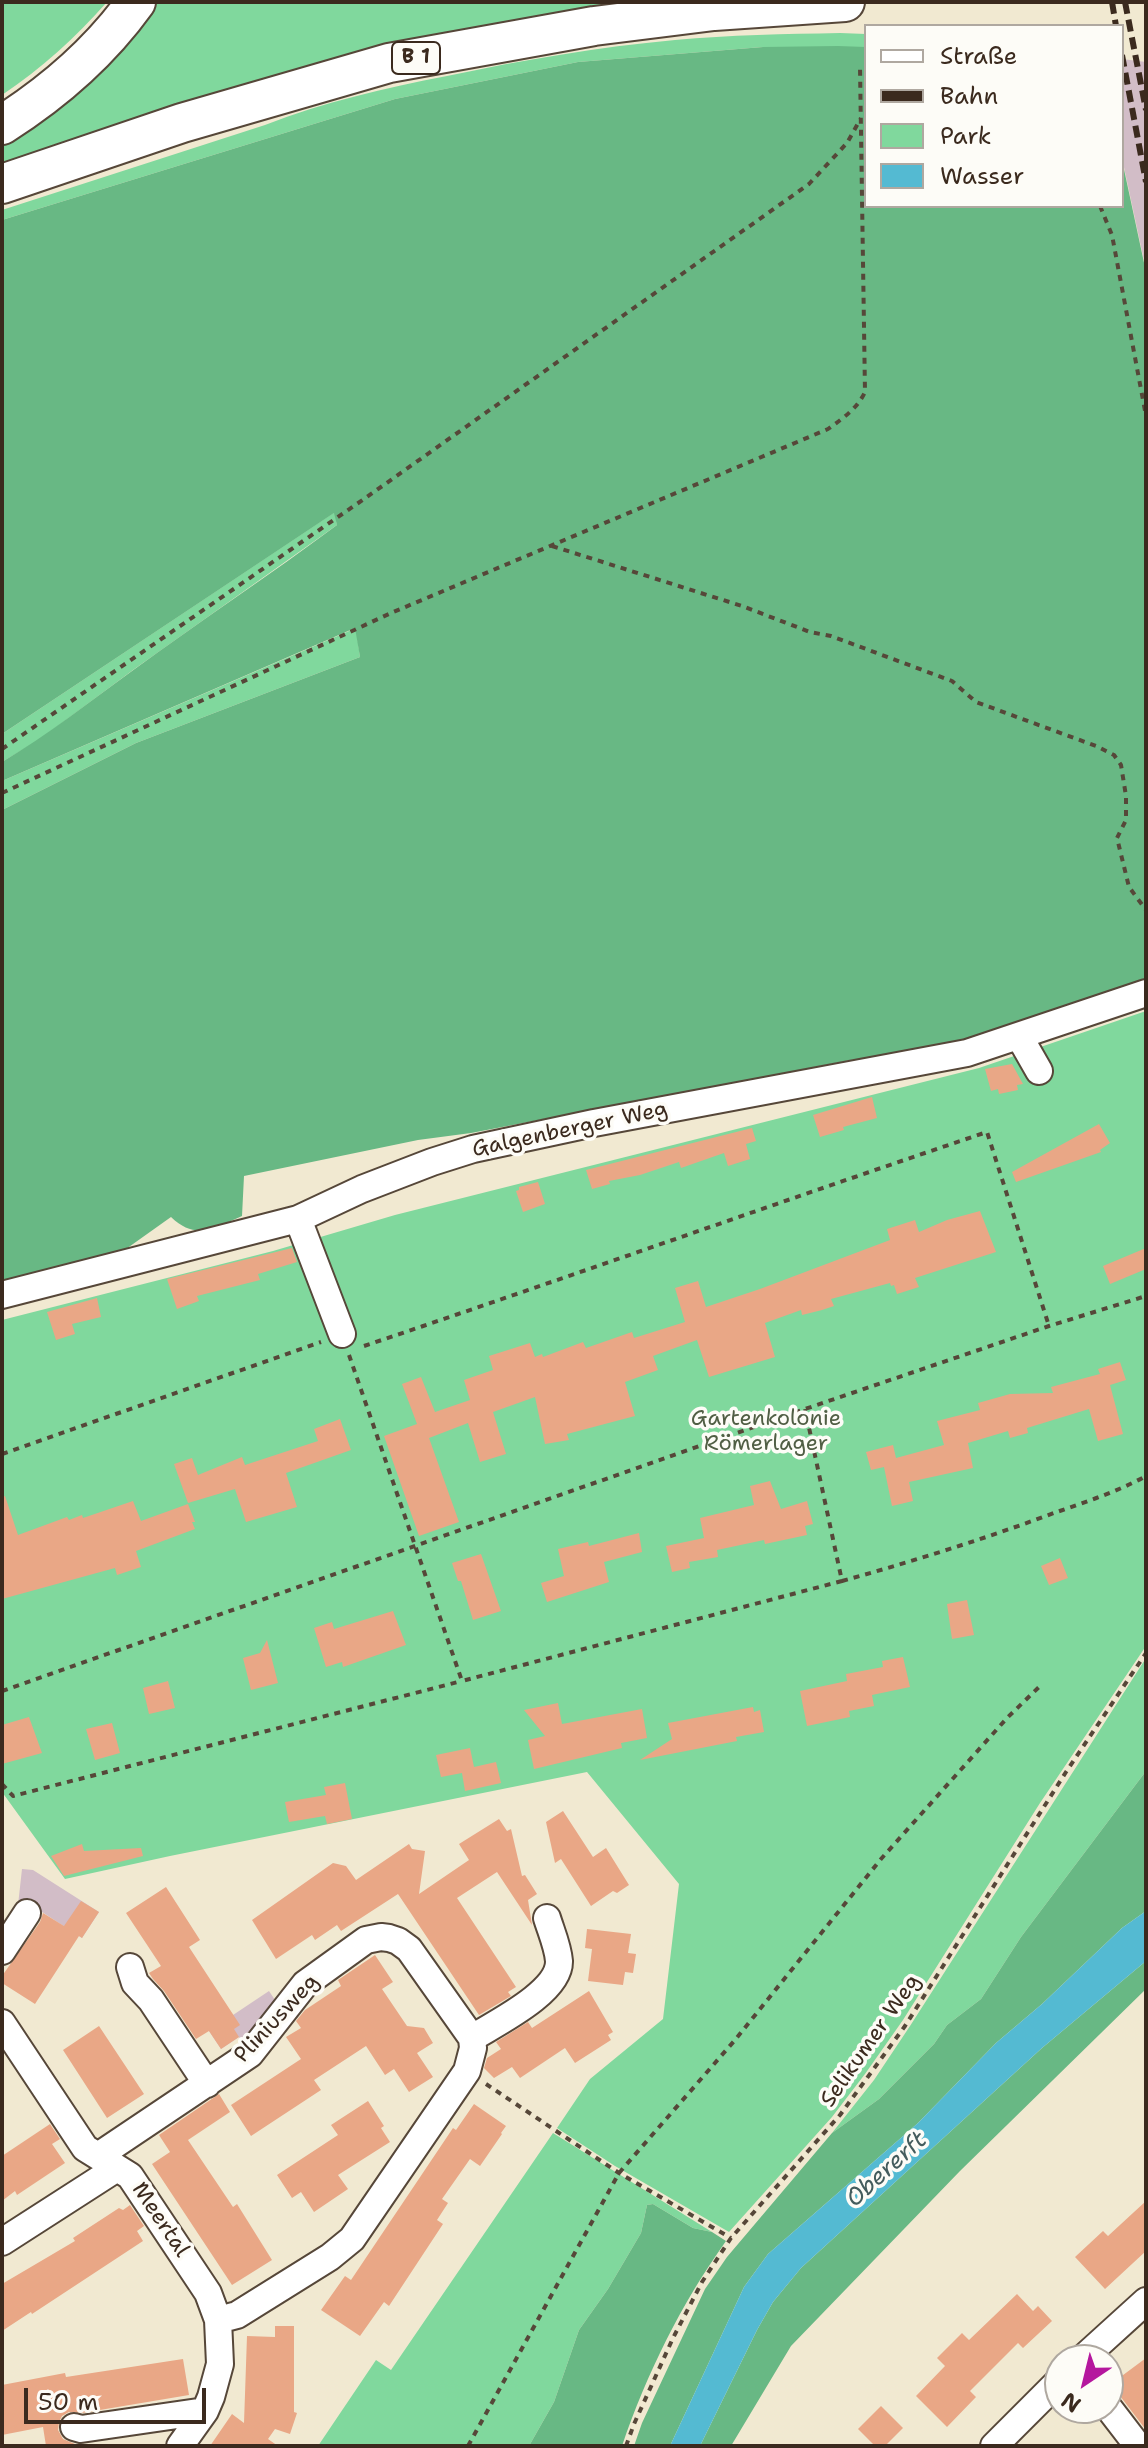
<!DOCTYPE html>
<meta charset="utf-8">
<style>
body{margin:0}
#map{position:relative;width:1148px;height:2448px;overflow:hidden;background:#f1e9d1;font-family:"Shantell Sans",sans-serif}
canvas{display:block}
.frame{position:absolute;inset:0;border:4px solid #3b2a1e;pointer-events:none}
.legend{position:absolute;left:864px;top:24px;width:260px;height:184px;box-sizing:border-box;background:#fdfcf7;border:2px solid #afa8a0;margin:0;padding:10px 14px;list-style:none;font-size:24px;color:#3b2a1e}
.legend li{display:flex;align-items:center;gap:16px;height:40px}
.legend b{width:40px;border:2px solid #afa8a0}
.north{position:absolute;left:1044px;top:2344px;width:80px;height:80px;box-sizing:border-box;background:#fdfcf7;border:2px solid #afa8a0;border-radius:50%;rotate:215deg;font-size:22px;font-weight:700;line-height:32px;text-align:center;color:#3b2a1e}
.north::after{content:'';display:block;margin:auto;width:28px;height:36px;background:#b5179e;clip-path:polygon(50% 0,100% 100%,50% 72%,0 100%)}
.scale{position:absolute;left:24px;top:2388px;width:182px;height:36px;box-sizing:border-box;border:4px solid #3b2a1e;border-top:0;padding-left:10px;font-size:24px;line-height:28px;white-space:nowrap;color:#3b2a1e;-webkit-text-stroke:6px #fdfcf7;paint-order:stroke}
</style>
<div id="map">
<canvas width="1148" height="2448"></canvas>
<div class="frame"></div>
<ul class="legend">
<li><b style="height:10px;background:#fff"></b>Straße</li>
<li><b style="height:10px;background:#3b2a1e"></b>Bahn</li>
<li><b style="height:22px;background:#80d89d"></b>Park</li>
<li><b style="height:22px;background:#54bad2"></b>Wasser</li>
</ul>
<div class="north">N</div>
<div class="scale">50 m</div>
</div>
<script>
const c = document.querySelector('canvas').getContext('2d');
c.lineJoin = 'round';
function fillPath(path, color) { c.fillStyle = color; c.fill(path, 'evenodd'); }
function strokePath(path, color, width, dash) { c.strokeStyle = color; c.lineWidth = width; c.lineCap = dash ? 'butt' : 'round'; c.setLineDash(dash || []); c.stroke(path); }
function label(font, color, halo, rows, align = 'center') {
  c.font = font + ' "Shantell Sans",sans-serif'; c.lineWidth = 7; c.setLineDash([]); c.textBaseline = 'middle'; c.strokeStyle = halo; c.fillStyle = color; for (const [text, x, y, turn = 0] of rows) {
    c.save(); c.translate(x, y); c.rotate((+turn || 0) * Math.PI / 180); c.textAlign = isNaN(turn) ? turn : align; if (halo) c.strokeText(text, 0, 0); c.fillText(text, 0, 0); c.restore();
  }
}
fillPath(new Path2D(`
 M1122 59 1146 62V270L1122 158Z
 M22 1869 33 1870 99 1912 82 1938 39 1910 17 1914Z
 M269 1991 275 2000 285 1994 245 2047 239 2037 221 2049 209 2031Z`), '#d2bdc7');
fillPath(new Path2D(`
 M2 2H107C75 38 42 68 2 95Z
 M155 2H679L2 165V142L150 9Z
 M840 33 866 34V47H763L578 62 395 99 2 220V210L265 125C324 102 385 88 447 76 523 60 598 47 675 40 730 35 785 34 840 33Z
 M335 512 337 525 133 670 39 740 2 762V734Z
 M356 628 360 657 136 743 2 810V781Z
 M1146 1011V1646L1040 1803 903 2020 865 2074 832 2117 729 2232 615 2166 557 2128 590 2079 663 2019 679 1884 587 1772 170 1856 65 1879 2 1792V1320L273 1251 395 1215 979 1068Z
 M1146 1658V1771L1021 1937 981 1999 947 2025 934 2044 879 2099 832 2133 874 2080 910 2026Z
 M553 2133 712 2232 693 2228 653 2204 647 2205 641 2233 608 2289 579 2330 554 2402 529 2446H318L376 2360 391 2370Z`), '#80d89d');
fillPath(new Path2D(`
 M838 46 866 47V206H1122V160L1146 272V988L909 1055 851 1060 471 1133 418 1140 244 1176 242 1216C214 1228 196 1241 171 1217L126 1249 2 1288V810L136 743 360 657 355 628 2 781V762C48 735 89 702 132 671 200 621 270 575 337 525L334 513 2 734V220L395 99 578 62 763 47Z
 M1146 1771V1911L1122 1928 1042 2004 996 2043 918 2123 768 2254 744 2287 670 2446H634L642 2423 705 2289 727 2257 832 2133 879 2099 934 2044 947 2025 981 1999 1021 1937Z
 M1146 1961V1989L960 2171 791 2346 731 2446H700L757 2330 773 2302 801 2268 1042 2048Z
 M653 2204 693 2228 712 2232 726 2241C681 2304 647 2373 622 2446H529L554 2402 579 2330 608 2289 641 2233 647 2205Z`), '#68b884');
fillPath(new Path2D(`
 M1146 1911V1961L1042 2048 801 2268 773 2302 757 2330 700 2446H670L744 2287 768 2254 918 2123 996 2043 1042 2004 1122 1928Z`), '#54bad2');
fillPath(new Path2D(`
 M1012 1064 1023 1084 1017 1085 1018 1090 999 1094 998 1089 991 1091 985 1069Z
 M872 1097 877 1118 843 1127 844 1130 820 1137 813 1115Z
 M1099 1124 1110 1143 1100 1150 1101 1152 1016 1182 1012 1172Z
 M752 1128 756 1141 746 1144 750 1159 728 1166 724 1153 681 1168 679 1162 640 1175 609 1181 610 1184 592 1189 586 1170Z
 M538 1182 545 1204 523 1212 516 1191 519 1190V1187Z
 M980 1211 996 1252 915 1278 919 1287 897 1294 894 1285 891 1286 890 1283 831 1299 834 1306 822 1310 802 1315 801 1310 765 1323 775 1357 709 1377 697 1340 653 1356 658 1370 625 1382 635 1416 567 1434 569 1440 545 1444 535 1397 493 1412 506 1454 480 1462 468 1423 429 1438 459 1522 419 1536 384 1436 417 1424 402 1384 421 1377 435 1412 470 1400 464 1380 493 1370 489 1356 530 1343 535 1357 542 1354 543 1357 583 1342 586 1348 632 1332 634 1338 685 1322 675 1288 698 1281 706 1307 760 1289 890 1240 887 1229 915 1220 919 1232 947 1220Z
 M292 1248 297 1262 258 1274 260 1280 197 1296 199 1301 177 1309 167 1279Z
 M1146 1248V1269L1110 1284 1103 1266Z
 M97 1298 101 1317 72 1324 75 1334 56 1340 47 1312Z
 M1120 1362 1126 1380 1110 1385 1123 1434 1098 1441 1089 1409 1027 1428 1028 1433 1010 1438 1008 1431 968 1443 973 1468 909 1482 913 1501 892 1506 884 1467 871 1470 866 1452 893 1445 896 1458 944 1445 937 1421 980 1410 978 1403 1010 1394 1053 1393 1051 1387 1100 1374 1098 1369Z
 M340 1419 351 1450 286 1473 297 1507 246 1522 235 1489 188 1503 174 1464 192 1458 198 1475 242 1457 245 1465 318 1441 314 1429Z
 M770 1481 781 1509 807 1501 813 1524 805 1526 807 1535 765 1544 764 1540 717 1550 718 1557 689 1562 690 1568 672 1572 666 1546 704 1538 700 1518 754 1505 750 1486Z
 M5 1496 18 1535 67 1517 69 1520 82 1515 83 1518 133 1501 141 1521 188 1504 195 1522H192L195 1529 136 1551 141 1567 117 1575 115 1568 2 1599V1497Z
 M639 1533 642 1552 604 1562 609 1582 547 1602 541 1583 564 1576 558 1549 588 1542 589 1546Z
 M481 1554 501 1611 473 1620 461 1581H458L452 1563Z
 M1060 1558 1068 1578 1049 1585 1041 1566Z
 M967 1600 974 1635 952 1639 947 1604Z
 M393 1611 406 1645 343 1667 342 1662 326 1667 314 1628 332 1622 334 1629Z
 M267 1640 278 1683 251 1690 243 1658 260 1653Z
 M903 1657 910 1687 872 1695 874 1706 849 1711 850 1717 807 1726 800 1691 847 1681 846 1674 883 1667 882 1661Z
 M168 1681 175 1708 149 1714 143 1688Z
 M558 1703 562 1724 642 1709 647 1738 621 1743 622 1748 534 1769 528 1740 545 1736 524 1710Z
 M753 1707 754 1712 760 1710 764 1732 736 1737 737 1741 640 1760 672 1739 668 1723Z
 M29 1717 42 1753 2 1764V1725Z
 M112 1723 120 1753 95 1760 86 1729Z
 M470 1748 474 1767 496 1762 501 1783 465 1791 462 1773 441 1777 436 1755Z
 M345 1783 352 1819 327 1824 325 1816 289 1822 285 1802 326 1795 324 1787Z
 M563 1811 593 1857 606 1848 629 1885 617 1893 613 1891 591 1906 561 1859 555 1863 546 1822Z
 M499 1819 507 1831 511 1829 522 1876 525 1875 537 1894 528 1900 532 1925 497 1872 457 1898 516 1987 508 1992 511 1996 479 2015 398 1894 341 1931 337 1925 315 1940 312 1935 276 1959 252 1920 333 1863 346 1866 356 1880 409 1844 412 1849 425 1851 419 1894 469 1860 459 1844Z
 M82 1844 84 1851 141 1848 143 1856 64 1876 51 1856Z
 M166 1887 200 1940 189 1947 240 2025 234 2029 239 2037 221 2049 209 2031 196 2039 164 1991 153 1979 149 1973 161 1966 126 1913Z
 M81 1901 99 1912 82 1938 79 1936 35 2004 2 1983V1976L40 1922 43 1913 64 1926Z
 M587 1929 631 1934 628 1953 636 1954 633 1973 625 1972 623 1985 588 1981 592 1949 585 1948Z
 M375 1955 393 1982 382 1989 407 2026 424 2028 433 2043 417 2053 433 2077 409 2092 394 2069 385 2075 366 2046 314 2080 321 2090 251 2136 231 2105 301 2059 286 2037 301 2028 296 2021 305 2010 341 1986 338 1980Z
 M589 1991 613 2032 608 2035 611 2040 575 2063 565 2048 520 2078 512 2067 494 2078 484 2068 487 2058 501 2049 496 2042 528 2022 532 2028Z
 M99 2026 144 2094 107 2118 63 2050Z
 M219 2094 230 2112 188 2140 233 2207 237 2204 272 2260 232 2285 152 2164 170 2152 159 2135Z
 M368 2101 384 2126 381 2128 390 2142 338 2175 348 2189 314 2212 301 2192 292 2198 277 2175 338 2135 331 2125Z
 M474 2104 506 2126 501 2133 502 2134 480 2166 470 2159 442 2199 448 2203 437 2220 443 2224 389 2306 384 2302 360 2336 321 2310 345 2276 351 2280 453 2128 456 2130Z
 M50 2124 60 2139 52 2144 65 2163 17 2195 15 2191 2 2201V2156Z
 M1146 2201V2251L1105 2289 1075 2257 1103 2231 1108 2236Z
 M130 2205 144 2226 137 2231 143 2241 32 2314 31 2312 2 2331V2284L75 2241 73 2238 119 2208 123 2210Z
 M1017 2294 1033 2311 1038 2306 1052 2321 1023 2348 1018 2343 970 2391 976 2397 947 2427 916 2396 945 2366 937 2358 962 2333 969 2340Z
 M275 2326H294V2412L297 2413 290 2434 275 2429 268 2439 278 2446H210L232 2414 244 2423 247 2336 275 2337Z
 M1146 2358V2430L1111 2384Z
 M183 2359 189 2395 82 2413 69 2412 62 2416 59 2422 58 2430 63 2439 75 2444 46 2446 43 2427 2 2435V2385L65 2373 66 2377Z
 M881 2406 903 2428 885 2446H875L858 2429Z`), '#e9a786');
const minor = new Path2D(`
 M1019 1036 1039 1071
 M298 1219 342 1334
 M2 1295 298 1219 362 1189 432 1162 473 1149 594 1123 967 1053 1146 993
 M2 1951 27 1913
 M130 1967 135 1983 151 2000 207 2084
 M2 2023 85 2148 130 2176 208 2293 218 2320 220 2364 211 2397 205 2411 180 2446
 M472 2038C496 2023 560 1992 559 1961 558 1947 551 1931 547 1918
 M98 2156 250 2054 305 1984 366 1940 381 1937 389 1938 398 1941 409 1949 472 2038 473 2048 467 2071 352 2239 330 2257 237 2315 218 2320
 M2 2242 117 2168
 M1081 2360 1146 2301
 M1108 2407 1138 2446
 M74 2427 81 2429 205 2411
 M994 2446 1060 2380`);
const highway = new Path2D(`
 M2 125C54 92 100 52 136 2
 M2 184 182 123 389 63 594 26 714 11 845 2`);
strokePath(minor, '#564739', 30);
strokePath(highway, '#564739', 42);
strokePath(new Path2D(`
 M1100 206 1112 235 1146 416
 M552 546 742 606 810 632 831 636 952 681 976 702 1096 746 1114 755 1121 765 1126 796V820L1117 838 1129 887 1146 910
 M2 749 364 499 809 184 847 143 861 118
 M2 793 391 613 828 429C843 418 857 409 865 392L860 67
 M364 1346C572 1276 779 1202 987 1132L1049 1326
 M349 1355 462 1681 842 1581 805 1409
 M2 1454 321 1342
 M842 1581C914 1561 984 1539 1054 1513 1085 1502 1117 1492 1146 1476
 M2 1691 805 1409 1049 1326 1146 1296
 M2 1784 13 1796 462 1681
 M486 2084 619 2173 731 2238
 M468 2446 619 2173 735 2040 881 1859 1007 1718 1039 1687
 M626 2446 634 2424 673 2338 702 2282 731 2238 840 2115 905 2026 1066 1772 1146 1653`), '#564739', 4, [6, 6]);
strokePath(minor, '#fff', 26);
strokePath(highway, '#fff', 38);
strokePath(new Path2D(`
 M1112 2 1116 26
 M1125 2 1146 110
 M1122 55 1146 182`), '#3b2a1e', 6, [12, 6]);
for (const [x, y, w] of [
 [416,58,48]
]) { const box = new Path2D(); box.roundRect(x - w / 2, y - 16, w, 32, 6); c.fillStyle = '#fdfcf7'; c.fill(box); strokePath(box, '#3b2a1e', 2); }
label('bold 20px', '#3b2a1e', null, [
 ["B 1",416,58]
]);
label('22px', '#3b2a1e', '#fdfcf7', [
 ["Galgenberger Weg",570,1130,-12],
 ["Pliniusweg",277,2019,-47],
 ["Selikumer Weg",871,2041,-55],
 ["Meertal",160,2220,56]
]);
label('22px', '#505e44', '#fdfcf7', [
 ["Gartenkolonie",766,1419],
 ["Römerlager",766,1444]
]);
label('italic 24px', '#445c5d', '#fdfcf7', [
 ["Obererft",887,2170,-42]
]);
</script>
